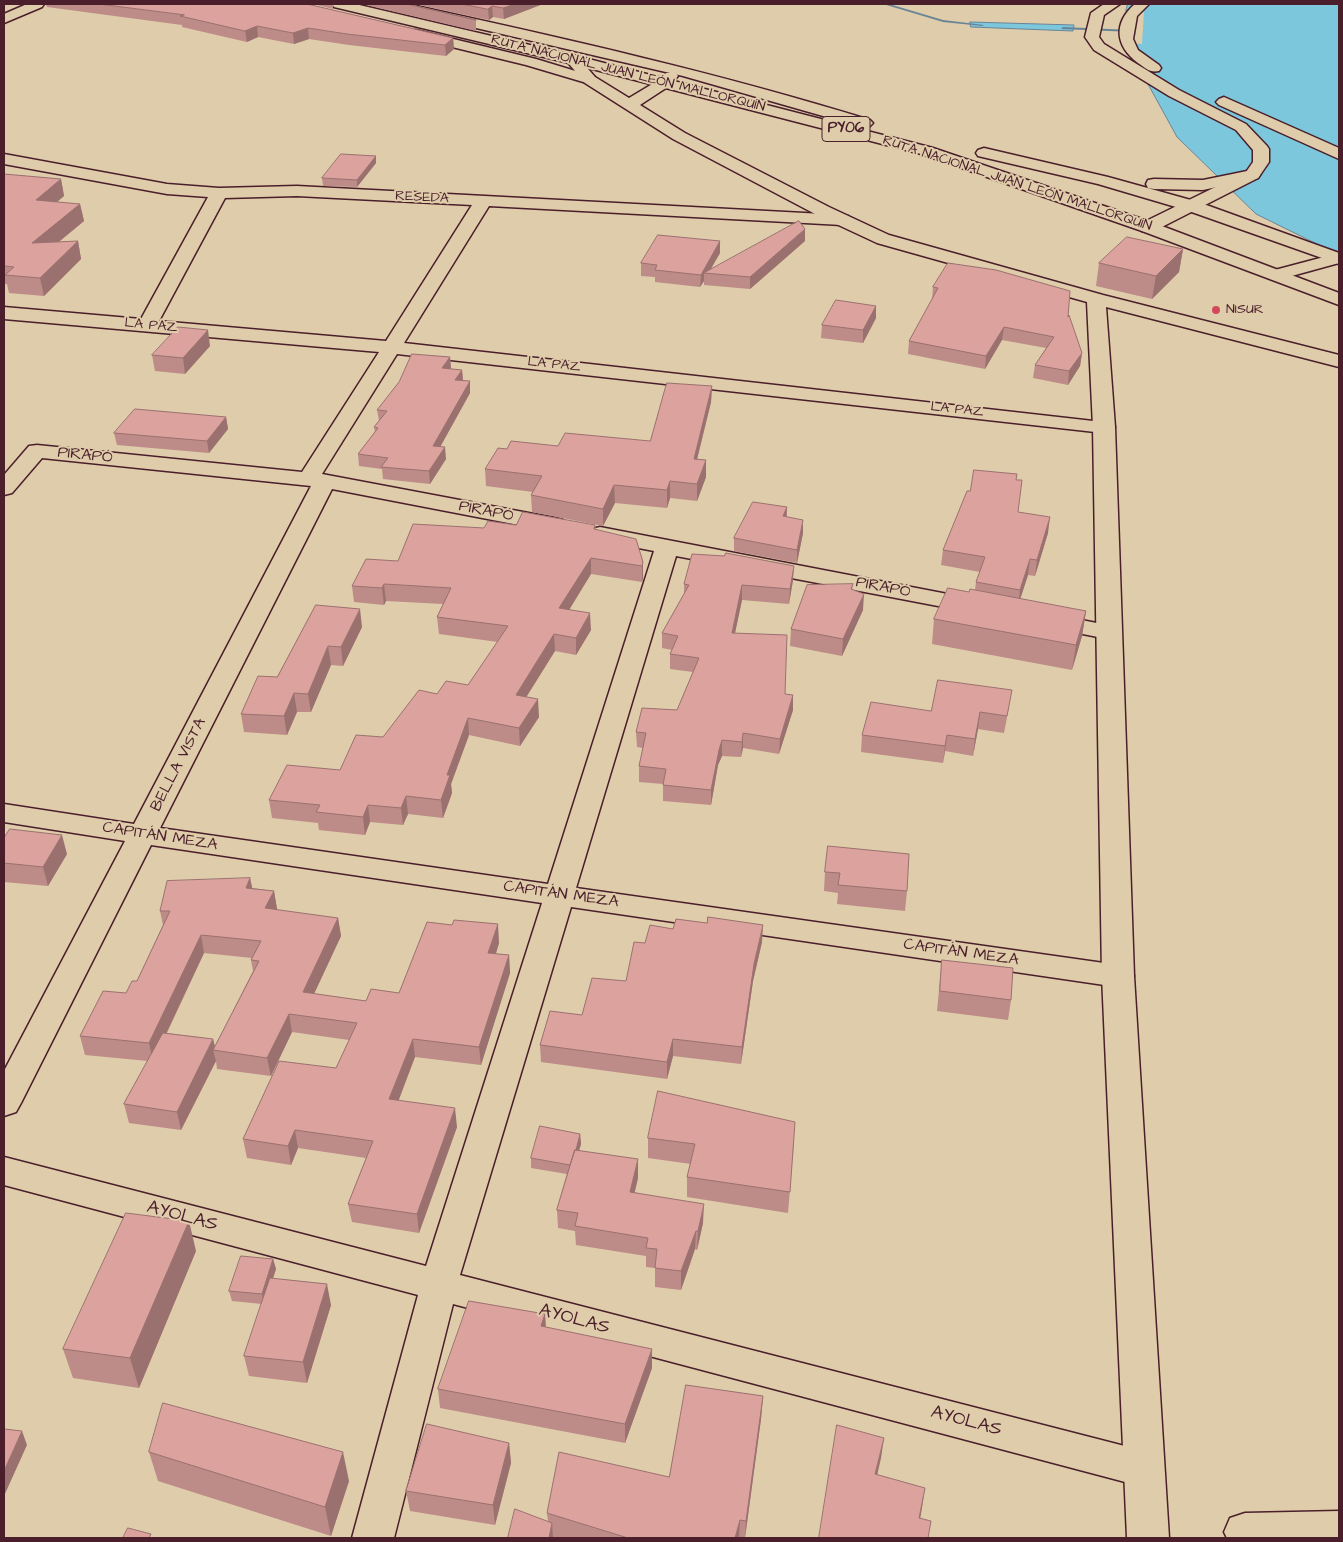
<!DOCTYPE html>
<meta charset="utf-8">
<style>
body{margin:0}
#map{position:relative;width:1343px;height:1542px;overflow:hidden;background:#dfccaa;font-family:"Architects Daughter",sans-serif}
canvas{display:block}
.frame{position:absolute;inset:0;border:5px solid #4a1f2b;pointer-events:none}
</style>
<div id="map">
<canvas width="1343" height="1542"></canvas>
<div class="frame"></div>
</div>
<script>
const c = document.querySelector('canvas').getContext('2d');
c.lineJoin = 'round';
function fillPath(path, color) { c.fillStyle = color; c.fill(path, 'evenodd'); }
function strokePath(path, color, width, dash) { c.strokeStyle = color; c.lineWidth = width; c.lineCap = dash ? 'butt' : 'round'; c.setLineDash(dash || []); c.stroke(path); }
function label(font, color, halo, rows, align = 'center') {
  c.font = font + ' "Architects Daughter",sans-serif'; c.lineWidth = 4; c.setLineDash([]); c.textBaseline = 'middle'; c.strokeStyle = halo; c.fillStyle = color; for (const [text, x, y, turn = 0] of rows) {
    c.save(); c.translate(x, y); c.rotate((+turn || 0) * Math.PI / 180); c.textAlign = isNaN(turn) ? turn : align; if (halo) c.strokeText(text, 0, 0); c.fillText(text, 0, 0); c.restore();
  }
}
const water = new Path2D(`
 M1128 4H1339V252L1321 246 1256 214 1177 137 1120 33Z
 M970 22 1074 25 1073 31 971 27Z`);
fillPath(water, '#7dc7dd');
strokePath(water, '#698496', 1);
fillPath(new Path2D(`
 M1123 11 1144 12 1142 44 1122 43 1117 33Z`), '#dfccaa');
fillPath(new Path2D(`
 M883 4H889L943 20 984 25 982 26 943 22Z
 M1063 27 1132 30 1134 31 1132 32 1061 29Z`), '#698496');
const street = new Path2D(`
 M27 4H44L42 7 4 23V14Z
 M383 4H407C563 38 718 73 870 120L873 123 870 126 865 128 683 76 390 8Z
 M416 30 536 59 595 77 597 80 595 83 590 84 526 65 411 37 409 34 411 31Z
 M4 154 167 184 219 188 297 186 842 215 848 216 851 220 848 224 842 225 489 206 404 343 1111 423 1115 427 1111 431 1104 433 397 354 322 474 555 518 563 520 566 525 563 530 555 532 332 489 160 828 548 884 654 551 592 539 588 534 592 529 600 527 989 602 992 607 989 612 980 614 676 556 576 888 1118 965 1129 968 1134 976 1129 984 1118 987 571 907 460 1275 1144 1451 1158 1456 1164 1469 1158 1482 1144 1487 453 1304 394 1538H352L418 1295 4 1185V1157L426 1266 542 903 151 845 21 1103 16 1112 4 1116V1071L125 841 4 822V804L134 824 311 486 42 458 12 493 4 495V475L29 446 37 445 302 472 379 352 4 319V307L141 319 208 197 167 194 4 164ZM297 196 472 205 386 341 159 321 225 198Z
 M1046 613 1117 627 1120 632 1117 637 1108 639 1037 625 1034 620 1037 615Z
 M1339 1511V1538H1227L1224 1532 1230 1518 1245 1513Z`);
const secondary = new Path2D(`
 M1104 4H1120L1104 15 1099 37 1104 44 1179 90 1246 124 1267 146 1269 149V162L1258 178 1154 231 1148 232 1142 231 1139 227 1142 223 1246 172 1253 162V150L1236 130 1169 96 1094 50 1085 37 1091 13Z
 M1135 4H1149L1137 16 1133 39 1138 50 1159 65 1161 68 1159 71C1150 73 1145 68 1138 63 1115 46 1113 23 1135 4Z
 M572 55 577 56 595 77 629 98 659 80 666 73H676L678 76 669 86 640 105 685 133 829 207 889 235 1103 295 1339 355V367L1106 307 1115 427 1134 976 1169 1538H1127L1102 976 1093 427 1087 302 877 243 817 215 673 139 585 83 565 59 567 56Z
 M1224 97 1339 148V159L1219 105 1216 102 1219 99Z
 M1339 253V263L1277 280 1271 279 1268 275 1271 271Z`);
const highway = new Path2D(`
 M332 4H355L577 56 933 148 1154 223 1339 293V305L1142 231 921 154 569 63 334 7Z
 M984 148 1108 177 1198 202 1339 253V264L1186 210 1098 184 978 156 976 153 978 150Z
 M1252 170 1258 172 1260 175 1258 178 1203 190 1154 189 1148 188 1146 184 1148 180 1154 179 1203 180Z`);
strokePath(street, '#4a1f2b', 3);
strokePath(secondary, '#4a1f2b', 3);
strokePath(highway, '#4a1f2b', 3);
fillPath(street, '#dfccaa');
fillPath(secondary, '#dfccaa');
fillPath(highway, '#dfccaa');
fillPath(new Path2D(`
 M46 4H307L453 38 454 49 446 56 349 45 309 39 294 44 258 37 247 42 182 27V25L47 7Z
 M313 4H333V9Z
 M362 4H408L476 20V31Z
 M415 4H543L504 19 493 17 489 20Z
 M376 156V163L357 187 323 186 322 178Z
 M4 174 61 179 64 196 57 202 80 204 84 221 58 242 78 241 81 259 44 296 9 293 7 284H4Z
 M720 241V253L710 270 805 241 750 289 704 285V281L700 287 655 282V277L641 276V263Z
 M1183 249 1179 272 1152 299 1096 286 1099 263Z
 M933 287 1068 317 1082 353 1080 366 1068 385 1033 378 1035 365 1046 348 1002 340 985 369 908 354 909 341 932 300Z
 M876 306V318L863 343 821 338 822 325Z
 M210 346 185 374 155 371 152 355Z
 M450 357 451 369 462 370 463 380 470 393 440 447 446 459 430 484 383 479 382 469 359 466 358 454 375 432 374 427 379 421 377 410Z
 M712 386 711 402 697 459 706 460V477L697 501 670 498 667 508 615 503 603 526 532 512 531 495 533 492 486 486 485 469 507 449 650 441Z
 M226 417 228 429 209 453 117 445 114 433Z
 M1016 480 1018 512 1048 533 1035 576 1028 575 1020 599 1086 611 1082 636 1072 670 932 644 934 619 969 592 975 590 976 582 980 572 941 565 943 550Z
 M787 507V517L803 533 797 563 734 551V538Z
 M516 525H595L596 530 643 562V578L642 582 591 574 569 609 591 630 576 655 555 651 526 697 539 717 520 746 469 735 451 784 452 793 443 818 408 814 403 825 370 822 365 835 319 830 318 823 272 818 269 800 340 770 383 737 437 694 468 685 498 642 439 634 437 617 443 604 386 601 384 605 354 602 352 586 398 561 484 528Z
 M793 580 789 604 742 600 735 633 785 694 793 710 779 754 743 748 741 757 722 756 718 765 711 805 663 801V784L639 782V766L643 748 637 747 636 732 677 710 693 672 670 669V654L672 650 662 648V633L684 594V584Z
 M853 584 852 590 863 610 842 656 790 646 791 629Z
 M316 605 362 627 343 666 331 665 311 712H297L287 735 244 732 241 714 277 677Z
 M1009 707 1004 733 978 729 973 756 945 751 943 763 861 752 862 735 931 711Z
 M4 838 67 854 48 886 4 882Z
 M828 846 907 891 905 911 837 904 838 893 824 891 825 872Z
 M250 878 252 888 274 891 277 909 276 910 338 918 341 936 314 994 366 1001 399 993 499 943 496 954 509 955 510 973 481 1065 415 1057 398 1100 457 1127 419 1233 352 1222 348 1204 366 1158 298 1148 291 1165 247 1158 243 1139 336 1068 349 1040 292 1032 271 1076 217 1069 216 1061 181 1130 129 1123 124 1104 148 1061 85 1055 80 1036 126 993 137 981 163 925 160 911ZM204 953 252 958 251 960 253 971 215 1047 213 1039 167 1033Z
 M762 942 753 981 741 1064 673 1056 667 1079 541 1062 540 1045 582 1015 626 981 645 943Z
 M942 960 1011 1000 1008 1020 937 1011Z
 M580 1134 581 1144 579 1150 638 1178 635 1192 703 1223 697 1250 695 1249 681 1290 655 1287V1268L646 1267V1256L576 1245 575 1231 558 1228 557 1210 567 1174 531 1168V1158Z
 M648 1138 794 1142 788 1213 687 1197V1177L691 1164 648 1158Z
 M196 1251 139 1388 73 1378 63 1349Z
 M273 1259 276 1269 273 1279 331 1305 307 1383 249 1376 244 1356 262 1304 232 1301 229 1291Z
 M545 1314 546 1327 652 1368 625 1443 440 1408 438 1389Z
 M763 1396 761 1419 745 1538H508L548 1522 547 1513 669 1477Z
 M509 1443 511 1463 495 1525 410 1511 406 1491Z
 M149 1452 349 1481 331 1536 158 1481Z`), '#bd8b88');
fillPath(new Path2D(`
 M515 4H543L504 19 503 8Z
 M492 6 493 17 489 20 488 9Z
 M257 26 258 37 247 42 245 31Z
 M308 28 309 39 294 44 293 33Z
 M453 38 454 49 446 56 445 45Z
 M376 156V163L357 187V180Z
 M61 179 64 196 39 217 36 200Z
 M80 204 84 221 36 261 32 243Z
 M805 229V241L750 289V277Z
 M78 241 81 259 44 296 40 278Z
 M720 241V253L708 274 704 273V281L700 287 701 275Z
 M1183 249 1179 272 1152 299 1156 276Z
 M876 306V318L863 343V330Z
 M1004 327 1002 340 985 369 986 356Z
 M208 330 210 346 185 374 183 358Z
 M1082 353 1080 366 1068 385 1069 371Z
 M450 357 451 369 442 368Z
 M462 370 463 381 455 380Z
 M470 381V393L434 458 433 446Z
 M712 386 711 402 693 476 694 459Z
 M226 417 228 429 209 453 207 441Z
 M445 447 446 459 430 484 429 471Z
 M706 460V477L697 501V484Z
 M670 481V498L667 508V490Z
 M614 485 615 503 603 526V509Z
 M787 507 786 520 783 516Z
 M1050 517 1048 533 1035 576 1037 560Z
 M803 520V533L797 563V550Z
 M591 558V574L560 625 559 608Z
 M1030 559 1028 575 1018 606 1020 590Z
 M643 562V578L642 582V566Z
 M794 566 793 580 789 604 790 589Z
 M384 584 386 601 384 605 382 588Z
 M742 585V600L732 647V633Z
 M864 594 863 610 842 656 843 639Z
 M360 609 362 627 343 666 341 647Z
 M1086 611 1082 636 1072 670 1076 645Z
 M590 613 591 630 576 655V638Z
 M554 634 555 651 517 712 516 695Z
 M328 646 331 665 311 712 308 694Z
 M294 693 297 712 287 735 284 716Z
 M793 695V710L779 754 780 739Z
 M538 699 539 717 520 746 519 728Z
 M980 712 978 729 973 756 975 739Z
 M468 718 469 735 451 784 452 793 443 818 441 800 447 775Z
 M743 733V748L741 757 742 742Z
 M947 735 945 751 943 763 945 746Z
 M722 740V756L718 765 711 805V790L719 750Z
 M406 796 408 814 403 825 401 808Z
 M368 805 370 822 365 835 363 817Z
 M62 835 67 854 48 886 43 867Z
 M250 878 254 896 246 888Z
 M274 891 277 909 268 926 265 908Z
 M338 918 341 936 306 1011 303 992Z
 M498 924 499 943 490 971 488 953Z
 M763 925 762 942 753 981 741 1064 742 1047 754 964Z
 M201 935 204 953 153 1061 149 1043Z
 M509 955 510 973 481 1065 479 1047Z
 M289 1014 292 1032 271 1076 267 1058Z
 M213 1039 216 1051 213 1050 216 1061 181 1130 177 1112Z
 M413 1039 415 1057 392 1118 389 1099Z
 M673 1039V1056L667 1079V1062Z
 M455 1108 457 1127 419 1233 417 1214Z
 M295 1130 298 1148 291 1165 288 1146Z
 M580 1134 581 1144 572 1175V1165Z
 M638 1159V1178L630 1210V1192Z
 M704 1204 703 1223 697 1250 698 1231Z
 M189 1221 196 1251 139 1388 130 1358Z
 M696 1231 695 1249 681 1290V1271Z
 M273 1259 276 1269 264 1304 262 1294Z
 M327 1284 331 1305 307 1383 303 1362Z
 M545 1314 546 1333 541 1326Z
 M652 1349V1368L625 1443V1424Z
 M763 1396 761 1419 745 1538 746 1521Z
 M22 1431 27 1445 4 1496V1471Z
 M884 1438 881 1458 873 1494 875 1474Z
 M509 1443 511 1463 495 1525 493 1505Z
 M343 1452 349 1481 331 1536 325 1507Z
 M925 1488 922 1508 917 1538 919 1518Z
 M740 1520 739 1538H735Z
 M552 1523 553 1538H549Z`), '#9a716f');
const building = new Path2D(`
 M99 4H307L453 38 445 45 347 34 308 28 293 33 257 26 245 31 180 16 184 15Z
 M407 4H408L476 20Z
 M462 4H515L503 8 492 6 488 9Z
 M341 154 376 156 357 180 322 178Z
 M4 174 61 179 36 200 80 204 32 243 78 241 40 278 5 275 14 267 4 266Z
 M799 221 805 229 750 277 704 273Z
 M658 235 720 241 701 275 655 270 657 265 641 263Z
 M1127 237 1183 249 1156 276 1099 263Z
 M948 263 996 270 1070 291 1068 317 1069 315 1082 353 1069 371 1035 365 1054 337 1004 327 986 356 909 341 938 288 933 287Z
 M836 300 876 306 863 330 822 325Z
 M178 327 208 330 183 358 152 355Z
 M412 354 450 357 442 368 462 370 455 380 470 381 433 446 445 447 429 471 381 467 388 458 358 454 378 428 374 427 387 411 377 410 399 382Z
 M667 383 712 386 694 459 706 460 697 484 670 481 667 490 614 485 603 509 531 495 542 476 485 469 498 448 507 449 511 441 558 446 565 433 650 441Z
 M135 409 226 417 207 441 114 433Z
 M974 470 1017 474 1016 480H1022L1018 512 1050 517 1037 560 1030 559 1020 590 976 582 985 557 943 550 967 491H970Z
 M753 502 787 507 783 516 803 520 797 550 734 538Z
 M523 512 595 525 594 529 636 539 643 562 642 566 591 558 559 608 590 613 576 638 554 634 516 695 538 699 519 728 468 718 447 775H450L441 800 406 796 401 808 368 805 363 817 316 812 320 805 269 800 287 765 340 770 356 735 383 737 419 690 437 694 446 681 468 685 508 626 437 617 451 588 384 584 382 588 352 586 366 559 398 561 413 524 484 528 488 521 516 525Z
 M726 553 794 566 790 589 742 585 732 633 787 635 785 694 793 695 780 739 743 733 742 742 722 740 719 750 711 790 663 785 666 769 639 766 646 733 636 732 642 708 677 710 699 658 670 654 678 636 662 633 689 585 684 584 692 554 724 556Z
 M853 584 851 589 864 594 843 639 791 629 807 585Z
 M948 588 969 592 970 589 1086 611 1076 645 934 619Z
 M316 605 360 609 341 647 328 646 308 694 294 693 284 716 241 714 258 676 277 677Z
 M938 680 1012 690 1007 716 980 712 975 739 947 735 945 746 862 735 871 702 931 711Z
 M10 829 62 835 43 867 4 863V838Z
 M828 846 909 854 907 891 838 885 840 873 825 872Z
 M250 878 246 888 274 891 265 908 338 918 303 992 366 1001 371 989 399 993 427 922 452 925 454 920 498 924 488 953 509 955 479 1047 413 1039 389 1099 455 1108 417 1214 348 1204 373 1141 295 1130 288 1146 243 1139 279 1061 336 1068 357 1023 289 1014 267 1058 213 1050 259 961 251 960 261 941 201 935 149 1043 80 1036 103 991 126 993 132 981H137L170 911H160L167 881Z
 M708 917 763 925 754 964 742 1047 673 1039 667 1062 540 1045 550 1011 582 1015 592 978 626 981 634 942 645 943 650 925 673 929 676 919 707 923Z
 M942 960 1013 968 1011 1000 940 991Z
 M163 1033 213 1039 177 1112 124 1104Z
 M658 1091 795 1122 790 1192 687 1177 695 1144 648 1138Z
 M540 1126 580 1134 576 1150H575L570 1165 531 1158Z
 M575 1150 638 1159 630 1192 704 1204 698 1231H696L681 1271 655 1268 657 1249 646 1248 648 1238 575 1226 578 1213 557 1210Z
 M126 1213 189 1221 130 1358 63 1349Z
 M241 1256 273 1259 262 1294 229 1291Z
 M270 1278 327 1284 303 1362 244 1356Z
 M469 1301 545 1314 541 1326 652 1349 625 1424 438 1389Z
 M686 1385 763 1396 746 1521 740 1520 735 1538H628L547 1513 559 1452 669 1477Z
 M163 1403 343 1452 325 1507 149 1452Z
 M427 1424 509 1443 493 1505 406 1491Z
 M837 1425 884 1438 875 1474 925 1488 919 1518 931 1521 928 1538H819Z
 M4 1429 22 1431 4 1471Z
 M515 1509 552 1523 549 1538H508Z
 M128 1528 151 1534 149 1538H123Z`);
fillPath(building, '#dca29e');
strokePath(building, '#9a716f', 1);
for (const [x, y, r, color] of [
 [1216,310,5,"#d1495b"]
]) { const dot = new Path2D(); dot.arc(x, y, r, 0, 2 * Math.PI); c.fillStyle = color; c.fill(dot); strokePath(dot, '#dfccaa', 2); }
label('14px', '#4a1f2b', '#dfccaa', [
 ["RUTA NACIONAL JUAN LEÓN MALLORQUÍN",628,74,14],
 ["RUTA NACIONAL JUAN LEÓN MALLORQUÍN",1017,184,18],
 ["RESEDA",422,198,3],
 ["LA PAZ",151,326,5],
 ["LA PAZ",554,365,6],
 ["LA PAZ",957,410,6]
]);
label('14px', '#4a1f2b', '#dfccaa', [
 ["NISUR",1226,310]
], 'left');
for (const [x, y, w] of [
 [846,129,48]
]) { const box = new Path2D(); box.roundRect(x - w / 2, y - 12.5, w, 25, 4); c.fillStyle = '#dfccaa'; c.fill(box); strokePath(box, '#4a1f2b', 1); }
label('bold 15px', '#4a1f2b', null, [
 ["PY06",846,129]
]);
label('16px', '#4a1f2b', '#dfccaa', [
 ["PIRAPÓ",85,456,6],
 ["PIRAPÓ",486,512,11],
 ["PIRAPÓ",883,588,11],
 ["BELLA VISTA",179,765,-63],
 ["CAPITÁN MEZA",160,837,9],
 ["CAPITÁN MEZA",561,895,8],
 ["CAPITÁN MEZA",961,953,8]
]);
label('19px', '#4a1f2b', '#dfccaa', [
 ["AYOLAS",182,1217,15],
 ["AYOLAS",574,1320,15],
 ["AYOLAS",966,1422,15]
]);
</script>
